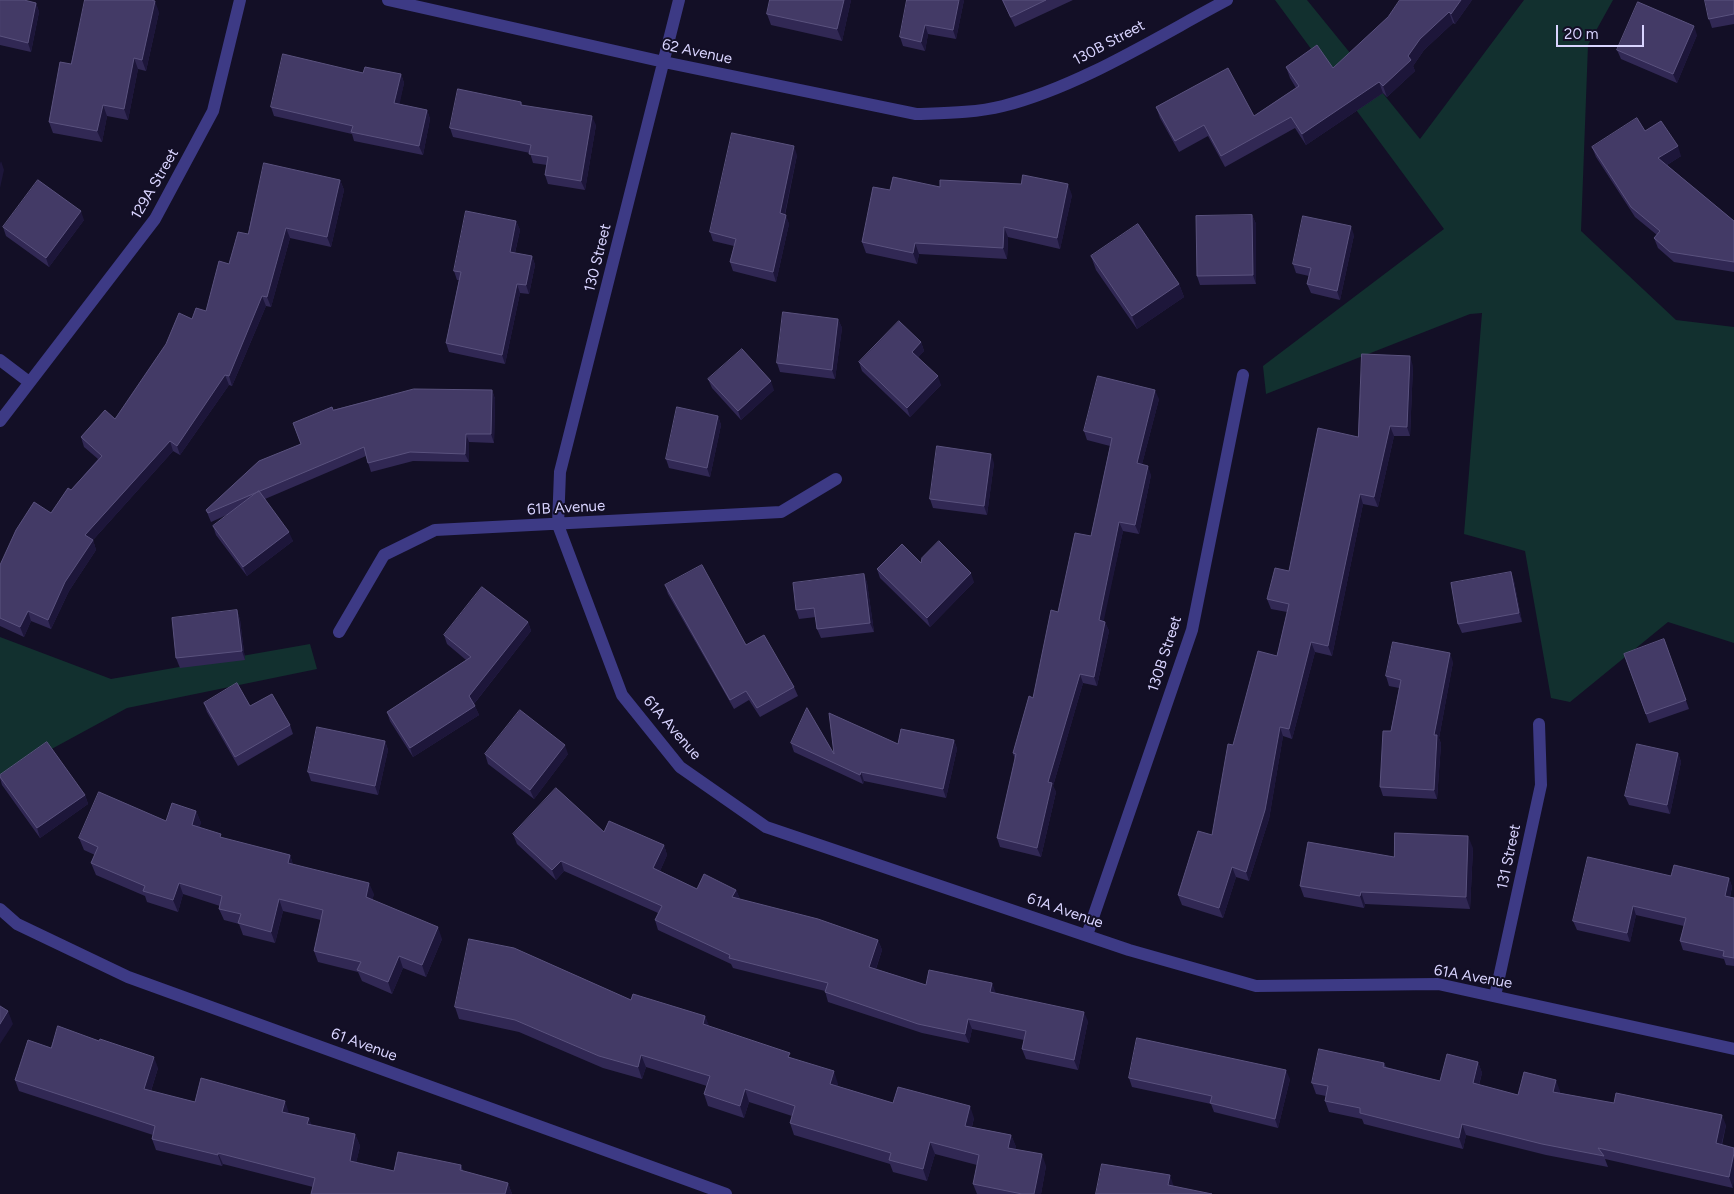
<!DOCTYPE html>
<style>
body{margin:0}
#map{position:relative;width:1734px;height:1194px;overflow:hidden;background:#130f26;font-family:Figtree,sans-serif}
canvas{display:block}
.scale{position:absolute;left:1556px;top:25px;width:88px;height:22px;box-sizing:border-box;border:2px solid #d9d4ff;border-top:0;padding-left:6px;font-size:15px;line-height:18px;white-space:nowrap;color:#d9d4ff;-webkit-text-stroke:4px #130f26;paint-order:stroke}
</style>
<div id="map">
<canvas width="1734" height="1194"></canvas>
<div class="scale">20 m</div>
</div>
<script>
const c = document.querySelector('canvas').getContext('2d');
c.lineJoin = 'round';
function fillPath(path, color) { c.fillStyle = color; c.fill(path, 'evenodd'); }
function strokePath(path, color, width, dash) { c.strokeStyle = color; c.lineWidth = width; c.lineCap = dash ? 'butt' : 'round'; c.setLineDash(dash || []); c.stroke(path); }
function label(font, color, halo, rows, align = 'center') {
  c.font = font + ' Figtree,sans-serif'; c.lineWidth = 4; c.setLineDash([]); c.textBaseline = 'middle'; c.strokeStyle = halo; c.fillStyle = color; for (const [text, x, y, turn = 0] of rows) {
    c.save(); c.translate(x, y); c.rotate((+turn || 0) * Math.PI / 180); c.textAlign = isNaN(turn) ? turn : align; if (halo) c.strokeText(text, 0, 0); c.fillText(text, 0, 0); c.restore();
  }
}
fillPath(new Path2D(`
 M1275 0H1307L1420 139 1524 0H1613L1588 45 1581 231 1676 320 1734 327V643L1668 622 1570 702 1551 698 1525 551 1464 534 1482 313 1470 314 1266 394 1263 366 1444 229Z
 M0 637 111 679 310 644 317 669 127 708 0 777Z`), '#12302f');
strokePath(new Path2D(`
 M388 0 664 62 916 114C945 113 975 113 1003 106 1081 86 1157 37 1227 0
 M679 0 560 472 558 525 622 695 680 767 766 827 1129 950 1256 986 1438 984 1734 1049
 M0 360 29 382
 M0 421 155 219 213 111 240 0
 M339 632 384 555 435 530 781 512 836 479
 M0 909 17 924 128 977 726 1194
 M1087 935 1192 630 1243 375
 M1495 996 1541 785 1539 724`), '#3d3a85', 12);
fillPath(new Path2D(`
 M0 0 36 3 39 12 31 52 0 45Z
 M770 0H851L842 41 771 25 767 14Z
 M964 0 956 39 928 34 925 51 903 46 900 37Z
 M1002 0H1073L1015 27Z
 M1472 0 1455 24 1453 23 1424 50 1413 66 1415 71 1387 97 1383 93 1306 145 1295 128 1225 167 1208 136 1179 152 1160 118 1156 107 1254 116 1296 88 1290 78 1286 67 1333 68Z
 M1734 0V24L1712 28 1709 19Z
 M159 12 146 71 138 69 128 120 107 116 102 142 53 133 49 122 71 64Z
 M1697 35 1677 83 1621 59 1617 50Z
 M363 73 401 74 404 83 399 104 427 110 430 119 423 155 354 141 352 134 274 116 271 107Z
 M521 102 522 105 596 125 585 190 548 184 545 175 547 165 533 163 530 153 453 137 450 128Z
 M1645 131 1681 156 1667 165 1734 221V272L1674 262 1658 248 1654 238 1657 235 1635 217 1596 157 1592 147Z
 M797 155 785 215 789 224 776 282 733 271 730 262 734 246 713 241 710 232Z
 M340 180 344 190 331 247 290 238 271 307 266 306 232 386 229 385 180 455 173 451 93 540 96 550 69 591 51 629 31 621 24 637 0 626V565L51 513 98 459 84 447 81 437 115 419 206 311 229 264 248 234Z
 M940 187 1072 195 1060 249 1008 237 1007 259 919 254 917 264 866 253 862 242 890 190Z
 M1252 215 1256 224V284L1200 285 1197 276Z
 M84 220 49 267 6 236 3 227Z
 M516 221 520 230 515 253 532 256 535 265 529 294 520 293 505 364 449 352 446 343 459 280H457L454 271Z
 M1354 235 1340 300 1311 293 1307 284 1309 276 1296 273 1293 264Z
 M1091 256 1179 284 1184 297 1137 329 1096 270Z
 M838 319 842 328 835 379 780 372 777 363Z
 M921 342 924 351 918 357 941 385 910 417 862 371 859 362Z
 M1413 366 1410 436H1394L1378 507 1363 504 1332 656 1315 652 1292 739 1283 736 1269 819 1249 881 1236 877 1223 918 1182 905 1178 895 1212 835 1233 745 1277 656 1287 612 1271 609 1267 599 1289 571 1358 437Z
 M708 379 774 390 741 420 712 388Z
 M492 390 495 399 494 443 469 442V462L413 461 371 472 366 456 265 499 293 541 247 576 216 535 213 526 229 514 211 522 206 510 301 444 293 423 333 410Z
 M1159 399 1142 464 1151 475 1139 534 1123 531 1103 621 1105 622 1109 631 1097 686 1083 683 1053 786 1056 792 1041 857 1000 847 997 838 1015 760 1013 753 1033 698 1058 612 1091 536 1110 446 1087 440 1084 431Z
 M718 416 721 425 710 477 669 468 666 459Z
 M994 463 987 515 933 508 930 499Z
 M921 563 974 582 930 627 880 578 877 569Z
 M1511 572 1514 581 1522 622 1462 633 1458 624Z
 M864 574 867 583 874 632 821 638 817 629 816 617 799 619 796 610Z
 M665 585 746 645 794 687 798 696 760 717 749 700 734 709 668 594Z
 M237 610 240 620 245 660 180 668 176 658Z
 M528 622 531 631 474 704 479 715 413 757 390 721 387 712 466 660 447 644 444 635Z
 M1664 639 1689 709 1649 723 1624 654Z
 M1453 662 1439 738 1441 744 1437 799 1383 796 1380 787 1399 688 1389 686 1386 676Z
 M204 703 250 706 290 725 293 734 238 766 207 712Z
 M954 740 957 749 946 798 864 781 863 784 794 752 791 743 834 754 898 744Z
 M385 741 388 750 378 795 311 781 308 772Z
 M1678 753 1681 762 1670 814 1629 805 1625 796Z
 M485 754H568L534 799 488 764Z
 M0 775 85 795 88 804 40 838 2 785 0 778Z
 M196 811 201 823 199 827 222 838 290 855 293 865 374 894 372 900 442 939 426 977 403 968 392 994 362 981 358 972 318 962 314 951 321 920 283 911 275 943 243 935 239 924 224 920 219 909 220 906 183 894 178 912 147 902 145 896 96 875 91 863 95 855 84 850 79 838 166 821Z
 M604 832 664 845 667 855 660 871 697 889 736 890 740 899 878 940 882 950 876 969 926 985 992 983 995 993 1088 1021 1078 1070 1026 1059 1022 1049 1024 1040 972 1029 969 1043 922 1033 828 1002 825 991 733 968 731 964 658 930 655 920 658 913 564 871 556 880 517 844 513 834Z
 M1473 848 1470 909 1365 904 1364 908 1304 897 1300 886 1394 857Z
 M1671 876 1729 878 1732 887 1730 897 1734 898V966L1726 965 1724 959 1683 950 1680 941 1684 926 1636 915 1630 942 1577 930 1573 921Z
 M631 1000 705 1016 709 1027 792 1058 838 1084 837 1086 893 1103 974 1118 972 1127 1011 1135 1016 1147 1015 1149 1046 1166 1041 1194H977L973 1184 977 1165 935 1154 927 1181 893 1172 890 1164 794 1135 790 1123 792 1116 749 1102 744 1118 708 1106 704 1094 707 1086 646 1067 642 1079 603 1068 519 1032 459 1019 455 1007Z
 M99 1041 158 1068 151 1091 195 1102 289 1113 309 1118 311 1125 355 1134 360 1146 356 1163 394 1171 461 1165 463 1171 508 1183 512 1194H311L313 1187 223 1164 222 1166 156 1150 152 1139 153 1135 19 1091 15 1080 51 1048Z
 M1478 1062 1482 1073 1479 1085 1518 1095 1560 1091V1093L1726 1125 1722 1145 1733 1188 1605 1159 1608 1167 1546 1155 1466 1135 1463 1149 1364 1124 1362 1119 1329 1112 1325 1101 1326 1096 1316 1094 1312 1083 1384 1063 1386 1067 1440 1081Z
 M1129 1078 1290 1079 1278 1128 1214 1112 1211 1104 1132 1087Z`), '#312854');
fillPath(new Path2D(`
 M844 0H851L842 41 837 29Z
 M959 0H964L956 39 953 30Z
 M1461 0H1472L1455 24 1451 14Z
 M155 1 159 12 146 71 142 60Z
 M36 3 39 12 31 52 28 43Z
 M1449 12 1453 23 1424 50 1413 66 1415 71 1387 97 1383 86 1408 56 1420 39Z
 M925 25 928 34 925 51 921 42Z
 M1694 26 1697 35 1677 83 1673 74Z
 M134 58 138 69 128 120 124 109Z
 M401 74 404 83 398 112 394 103Z
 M1379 82 1383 93 1306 145 1302 134Z
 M103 105 107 116 102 142 97 131Z
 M427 110 430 119 423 155 419 146Z
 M592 116 596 125 585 190 581 181Z
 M794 146 797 155 783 222 780 213Z
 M1678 146 1681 156 1662 168 1658 158Z
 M1 161 4 170 0 188V164Z
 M340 180 344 190 331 247 327 237Z
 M1068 184 1072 195 1060 249 1057 238Z
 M81 211 84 220 49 267 46 258Z
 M786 215 789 224 776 282 773 272Z
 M1252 215 1256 224V284L1253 275Z
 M516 221 520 230 513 261 510 252Z
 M1351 226 1354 235 1340 300 1337 291Z
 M1004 227 1008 237 1007 259 1003 248Z
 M286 228 290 238 271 307 267 297Z
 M915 243 919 254 917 264 913 253Z
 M532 256 535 265 529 294 526 285Z
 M517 284 520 293 505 364 502 355Z
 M1179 284 1184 297 1137 329 1132 316Z
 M262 296 266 306 232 386 229 376Z
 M838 319 842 328 835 379 832 370Z
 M921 342 924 351 915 361 912 352Z
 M1410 356 1413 366 1410 436 1407 427Z
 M225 375 229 385 180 455 177 446Z
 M938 376 941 385 910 417 907 408Z
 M771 381 774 390 741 420 738 411Z
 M492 390 495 399 494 443 491 434Z
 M1155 390 1159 399 1140 472 1137 463Z
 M718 416 721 425 710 477 707 468Z
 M1390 426 1394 436 1378 507 1374 497Z
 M466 434 469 442V462L465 454Z
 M170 441 173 451 93 540 96 550 69 591 51 629 48 620 85 535Z
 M991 454 994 463 987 515 984 506Z
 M1148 466 1151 475 1139 534 1135 525Z
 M1360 494 1363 504 1332 656 1328 646Z
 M1119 522 1123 531 1102 629 1099 620Z
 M289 532 293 541 247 576 243 567Z
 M1511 572 1514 581 1522 622 1519 613Z
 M971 573 974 582 930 627 927 618Z
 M864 574 867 583 874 632 870 623Z
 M237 610 240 620 245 660 242 651Z
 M28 611 31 621 24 637 20 627Z
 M528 622 531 631 473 705 469 696Z
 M1105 622 1109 631 1097 686 1094 677Z
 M1311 642 1315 652 1292 739 1289 729Z
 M1450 653 1453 662 1439 738 1441 744 1437 799 1434 790V735Z
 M1080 674 1083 683 1053 786 1056 792 1041 857 1037 848 1048 782Z
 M475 706 479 715 413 757 410 748Z
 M1280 727 1283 736 1269 819 1249 881 1246 872Z
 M954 740 957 749 946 798 943 789Z
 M385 741 388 750 378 795 375 786Z
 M565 745 568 754 534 799 530 790Z
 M1678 753 1681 762 1670 814 1667 805Z
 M861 772 864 781 863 784 860 775Z
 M85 795 88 804 40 838 37 828Z
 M196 811 201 823 196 837 192 825Z
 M1468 836 1473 848 1470 909 1466 897Z
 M664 845 667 855 657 878 653 868Z
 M290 855 294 867 288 863Z
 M561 861 564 871 556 880 552 870Z
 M1232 867 1236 877 1223 918 1219 908Z
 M1729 878 1732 887 1728 905 1725 896Z
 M179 883 183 894 178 912 173 900Z
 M369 883 374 894 370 909 366 897Z
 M736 890 740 899 732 897Z
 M1361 892 1365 904 1364 908 1360 896Z
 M279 899 283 911 275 943 271 932Z
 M1633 906 1636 915 1630 942 1627 933Z
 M438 927 442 939 426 977 422 965Z
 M878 940 882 950 873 977 869 967Z
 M399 956 403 968 392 994 388 982Z
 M992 983 996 993 990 992Z
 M8 1011 13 1024 0 1044V1024Z
 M1084 1012 1088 1021 1078 1070 1074 1060Z
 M705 1016 710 1028 703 1024Z
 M968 1019 972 1029 969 1043 965 1034Z
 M641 1055 646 1067 642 1079 638 1067Z
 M154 1057 158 1068 148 1100 144 1089Z
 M1478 1062 1482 1073 1476 1094 1473 1083Z
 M1286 1070 1290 1079 1278 1128 1275 1119Z
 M834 1071 838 1084 834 1096 830 1084Z
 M1556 1080 1560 1091 1557 1103 1553 1092Z
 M745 1089 749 1102 744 1118 740 1106Z
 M285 1101 289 1113 286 1123 282 1112Z
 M970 1106 974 1118 969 1138 965 1126Z
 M1722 1115 1726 1125 1719 1154 1716 1143Z
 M309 1118 313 1130 307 1124Z
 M1462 1124 1466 1135 1463 1149 1459 1138Z
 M355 1134 360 1146 354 1172 350 1161Z
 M1011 1135 1016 1147 1013 1160 1008 1148Z
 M930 1142 935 1154 927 1181 923 1169Z
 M218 1153 223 1164 222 1166 218 1155Z
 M1734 1153V1182L1733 1188 1729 1177Z
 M1042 1154 1046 1166 1041 1194H1034Z
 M1170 1175 1174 1187 1168 1185Z
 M508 1183 512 1194H505Z`), '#1d163a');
const building = new Path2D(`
 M0 0H24L36 3 28 43 0 36Z
 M85 0H151L155 1 142 60 134 58 124 109 103 105 97 131 49 122 60 62 71 64Z
 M770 0H844L837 29 767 14Z
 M907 0H959L953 30 925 25 921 42 900 37Z
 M1003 0H1046L1011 17Z
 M1400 0H1461L1451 14 1449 12 1420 39 1408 56 1411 60 1383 86 1379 82 1302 134 1291 117 1221 156 1204 125 1175 141 1156 107 1228 68 1254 116 1299 86 1286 67 1317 45 1333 68 1388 17Z
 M1705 0H1734V14L1709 19Z
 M1638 2 1694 26 1673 74 1617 50Z
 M283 54 363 73 365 67 401 74 394 103 427 110 419 146 351 132 353 126 271 107Z
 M458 89 521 102V105L592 116 581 181 545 175 548 157 529 154 531 145 450 128Z
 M1637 118 1645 131 1661 121 1678 146 1658 158 1734 221V262L1670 252 1654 238 1660 231 1631 207 1592 147Z
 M732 133 794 146 780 213 786 215 773 272 730 262 736 239 710 232Z
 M264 163 340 180 327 237 286 228 267 297 262 296 229 376 225 375 177 446 170 441 85 535 93 540 65 582 48 620 28 611 20 627 0 618V565L16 530 34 502 51 513 68 488 71 490 102 456 81 437 105 410 115 419 166 344 179 313 192 319 196 308 206 311 219 261 229 264 238 232 248 234Z
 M1023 175 1068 184 1057 238 1004 227 1003 248 915 243 913 253 862 242 873 187 890 190 893 177 940 187V180L1021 184Z
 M38 180 81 211 46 258 3 227Z
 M466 211 516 221 510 252 532 256 526 285 517 284 502 355 446 343 461 272 454 271Z
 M1252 215 1253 275 1197 276 1196 216Z
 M1303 216 1351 226 1337 291 1307 284 1311 268 1293 264Z
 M1138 224 1179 284 1132 316 1091 256Z
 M783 312 838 319 832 370 777 363Z
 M899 321 921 342 912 352 938 376 907 408 859 362Z
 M742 349 771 381 738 411 708 379Z
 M1362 354 1410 356 1407 427 1390 426 1374 497 1360 494 1328 646 1311 642 1289 729 1280 727 1265 810 1246 872 1232 867 1219 908 1178 895 1198 831 1212 835 1228 744 1233 745 1258 651 1277 656 1289 604 1267 599 1275 568 1289 571 1318 428 1358 437Z
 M1098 376 1155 390 1137 463 1148 466 1135 525 1119 522 1099 620 1105 622 1094 677 1080 674 1048 782 1052 783 1037 848 997 838 1016 754 1013 753 1029 696 1033 698 1051 610 1058 612 1075 533 1091 536 1112 438 1084 431Z
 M414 389 492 390 491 434H466L465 454 410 452 368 463 364 447 208 513 206 510 259 461 301 444 293 423 332 407 333 410Z
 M677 407 718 416 707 468 666 459Z
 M937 446 991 454 984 506 930 499Z
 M259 491 289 532 243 567 213 526Z
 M939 541 971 573 927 618 877 569 902 544 921 563 922 558Z
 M702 565 746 645 764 635 794 687 757 708 746 691 730 700 665 585Z
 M1511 572 1519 613 1458 624 1451 583Z
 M864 574 870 623 817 629 814 608 796 610 793 583Z
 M482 587 528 622 469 696 475 706 410 748 387 712 471 657 444 635Z
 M237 610 242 651 176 658 172 618Z
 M1664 639 1686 700 1646 714 1624 654Z
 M1393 642 1450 653 1434 735H1437L1434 790 1380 787 1383 731H1391L1401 680 1386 676Z
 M237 683 250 706 272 694 290 725 235 757 204 703Z
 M807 708 834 754 829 713 898 744 901 729 954 740 943 789 861 772 860 775 791 743Z
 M520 710 565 745 530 790 485 754Z
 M317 727 385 741 375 786 308 772Z
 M47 742 85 795 37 828 0 777V775Z
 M1637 744 1678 753 1667 805 1625 796Z
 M556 788 604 832 609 821 664 845 653 868 697 889 704 874 736 890 732 897 818 919 878 940 869 967 926 985 929 970 992 983 990 992 1084 1012 1074 1060 1022 1049 1026 1031 968 1019 965 1034 918 1024 825 992 828 983 729 958 730 955 655 920 662 906 561 861 552 870 513 834Z
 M99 792 166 821 172 803 196 811 192 825 221 834 220 837 290 855 288 863 369 883 366 897 438 927 422 965 399 956 388 982 357 970 361 962 314 951 323 910 279 899 271 932 238 923 241 914 219 909 222 896 179 883 173 900 143 891 145 886 91 863 98 847 79 838Z
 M1395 833 1468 836 1466 897 1361 892 1360 896 1300 886 1308 842 1394 857Z
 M1588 857 1671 876 1674 865 1729 878 1725 896 1734 898V958L1723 956 1724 951 1680 941 1686 918 1633 906 1627 933 1573 921Z
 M469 939 514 948 631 1000 633 994 705 1016 703 1024 790 1053 788 1057 834 1071 830 1084 893 1103 898 1087 970 1106 965 1126 1011 1135 1008 1148 1042 1154 1034 1194H1022L973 1184 979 1155 930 1142 923 1169 889 1160 891 1153 790 1123 795 1106 745 1089 740 1106 704 1094 710 1076 641 1055 638 1067 599 1056 515 1020 455 1007Z
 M0 1006 8 1011 0 1024Z
 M58 1026 99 1041 100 1039 154 1057 144 1089 195 1102 201 1078 285 1101 282 1112 309 1118 307 1124 355 1134 350 1161 394 1171 398 1152 461 1165 460 1170 508 1183 505 1194H311L315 1178 218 1153V1155L152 1139 155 1126 15 1080 28 1040 51 1048Z
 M1137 1038 1286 1070 1275 1119 1210 1103 1212 1096 1129 1078Z
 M1319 1049 1384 1063 1383 1067 1440 1081 1447 1054 1478 1062 1473 1083 1518 1095 1524 1072 1556 1080 1553 1092 1614 1103 1616 1093 1722 1115 1716 1143 1734 1148V1153L1729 1177 1598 1148 1604 1156 1542 1144 1462 1124 1459 1138 1360 1113V1108L1325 1101 1328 1086 1312 1083Z
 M1102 1164 1170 1175 1168 1185 1212 1194H1096Z`);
fillPath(building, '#433a66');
strokePath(building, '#5a527e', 1);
label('15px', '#d9d4ff', '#130f26', [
 ["130B Street",1109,43,-28],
 ["62 Avenue",697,52,12],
 ["129A Street",155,184,-60],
 ["130 Street",598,258,-76],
 ["61B Avenue",566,508,-3],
 ["130B Street",1165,654,-72],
 ["61A Avenue",672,728,49],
 ["131 Street",1509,857,-78],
 ["61A Avenue",1065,911,19],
 ["61A Avenue",1473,977,10],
 ["61 Avenue",364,1045,20]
]);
</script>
